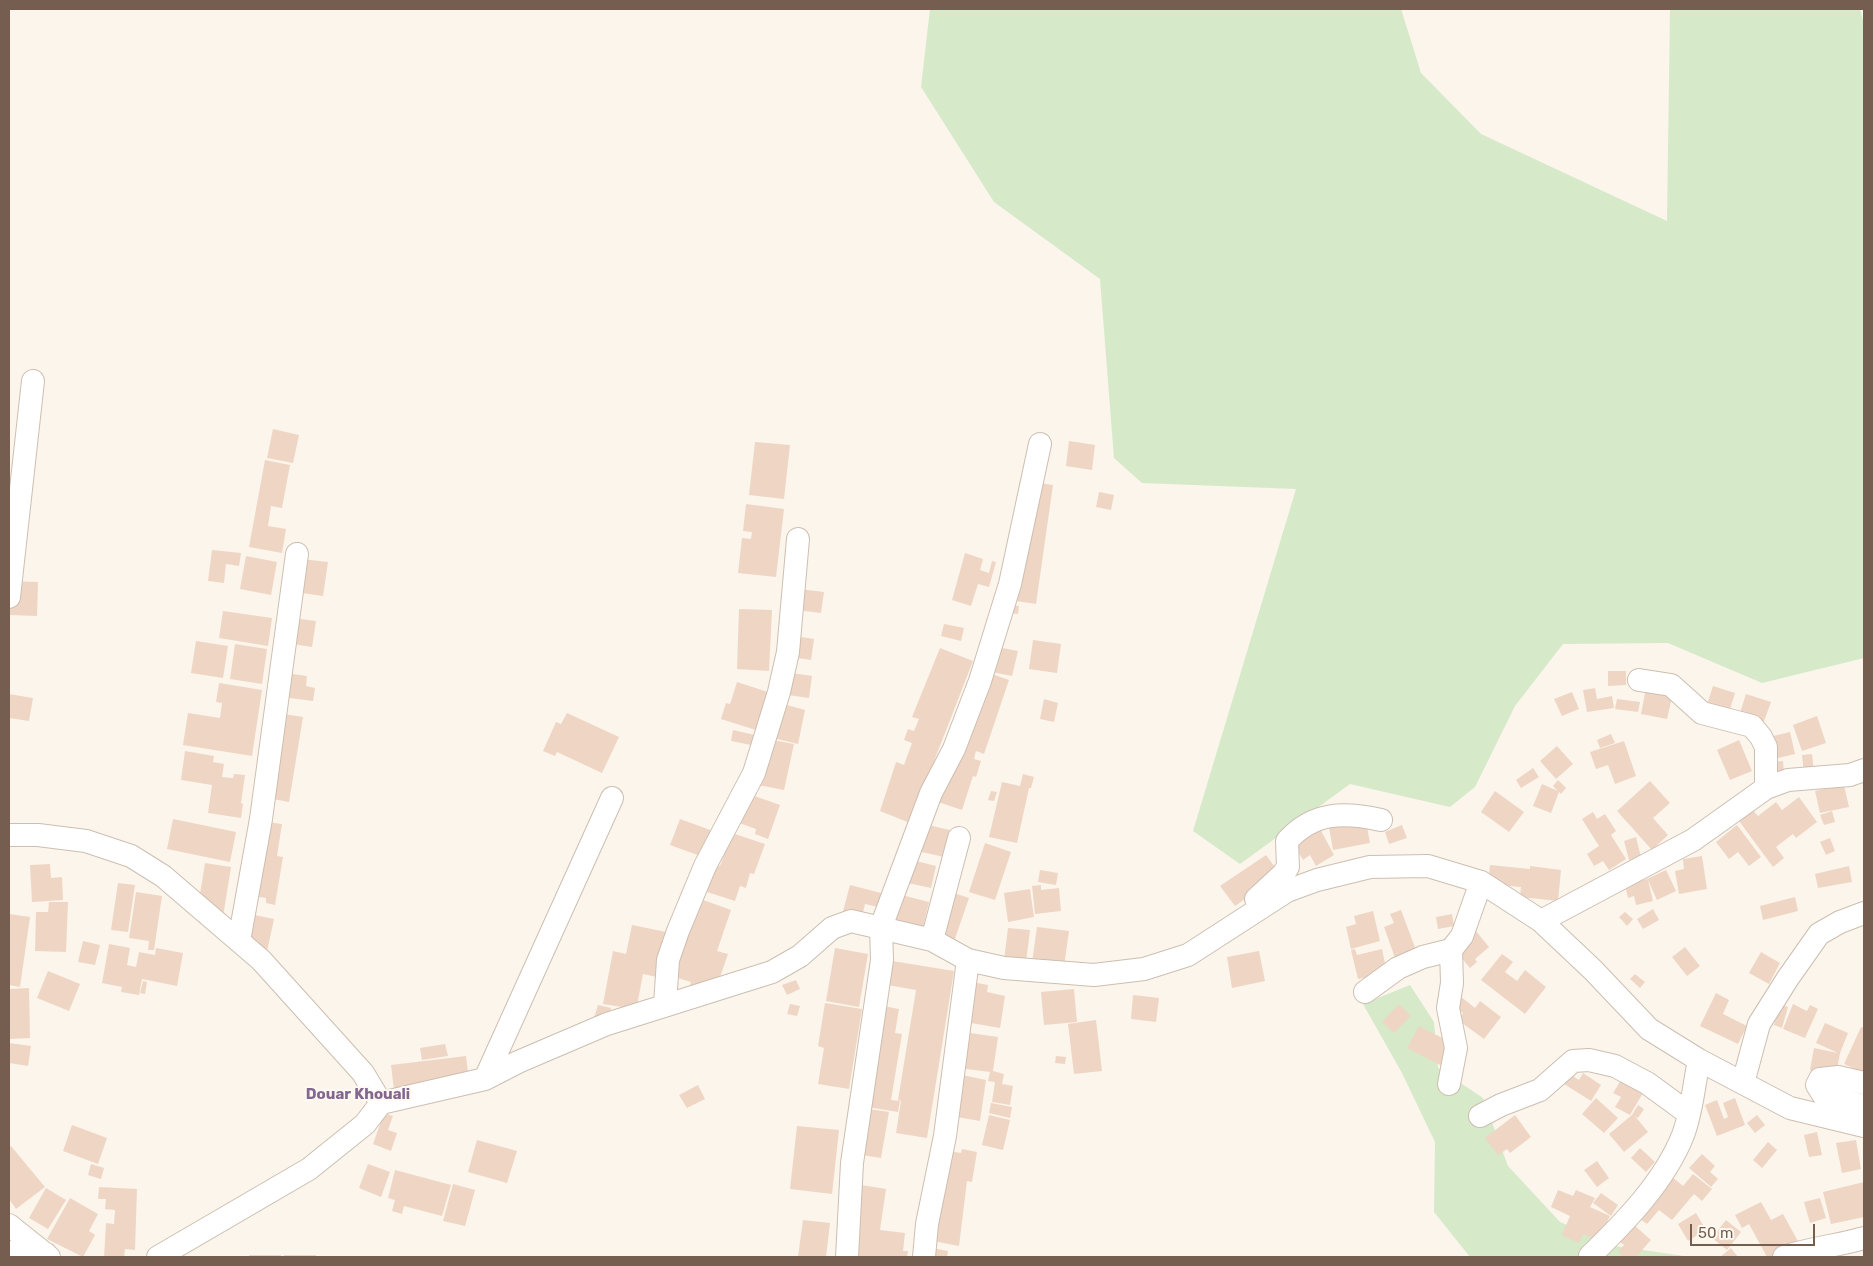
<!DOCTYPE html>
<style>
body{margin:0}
#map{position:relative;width:1873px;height:1266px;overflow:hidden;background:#fbf5eb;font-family:Rubik,sans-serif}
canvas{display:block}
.frame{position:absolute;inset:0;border:10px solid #755d4f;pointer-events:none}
.scale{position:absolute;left:1690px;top:1224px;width:125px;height:22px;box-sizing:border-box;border:2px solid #755d4f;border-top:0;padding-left:6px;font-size:15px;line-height:18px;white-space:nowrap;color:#755d4f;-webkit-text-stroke:4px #fef9f1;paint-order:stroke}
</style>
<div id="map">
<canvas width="1873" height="1266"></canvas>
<div class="frame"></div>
<div class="scale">50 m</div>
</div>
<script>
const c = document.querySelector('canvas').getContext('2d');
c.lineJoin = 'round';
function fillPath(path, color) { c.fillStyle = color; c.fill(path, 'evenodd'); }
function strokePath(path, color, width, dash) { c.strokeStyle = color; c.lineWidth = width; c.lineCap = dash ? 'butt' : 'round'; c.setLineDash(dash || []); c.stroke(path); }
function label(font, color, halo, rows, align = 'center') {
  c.font = font + ' Rubik,sans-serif'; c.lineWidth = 4; c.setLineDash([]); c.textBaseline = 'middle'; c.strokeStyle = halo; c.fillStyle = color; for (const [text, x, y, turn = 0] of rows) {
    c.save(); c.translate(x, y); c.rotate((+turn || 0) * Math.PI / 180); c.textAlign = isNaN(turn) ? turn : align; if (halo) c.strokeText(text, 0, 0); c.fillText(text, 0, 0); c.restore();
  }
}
fillPath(new Path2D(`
 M930 9H1401L1421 73 1481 134 1667 221 1670 9H1860L1864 24V658L1762 683 1668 643 1563 644 1515 706 1475 787 1450 807 1350 784 1240 864 1193 831 1296 489 1142 483 1114 458 1100 279 994 202 921 87Z
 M1410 985 1434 1022 1438 1068 1483 1098 1508 1166 1560 1222 1615 1246 1691 1257H1470L1434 1212 1435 1142 1402 1073 1363 1004Z`), '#d6e9c9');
fillPath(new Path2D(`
 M273 429 299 435 293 463 267 458Z
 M1069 441 1095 445 1092 470 1066 466Z
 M755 442 790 445 784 499 749 495Z
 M265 460 290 465 282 508 271 506 268 526 286 529 282 553 249 547Z
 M1020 480 1053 485 1036 604 1003 599Z
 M1099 492 1114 495 1111 510 1096 507Z
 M746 504 784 509 776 577 738 573 742 538 751 539 752 532 743 531Z
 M212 550 241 553 239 566 226 564 224 583 208 581Z
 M965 553 983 559 980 570 989 573 992 561 996 562 989 587 978 584 971 606 952 600Z
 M246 556 277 562 271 595 240 589Z
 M293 558 328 562 323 596 288 591Z
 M9 581 38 582 37 616 9 615Z
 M791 588 824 592 821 613 788 609Z
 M1001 604 1019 606 1018 614 999 612Z
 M739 609 772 610 769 671 737 669Z
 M223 611 272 618 268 646 219 638Z
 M284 617 316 621 312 647 280 642Z
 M944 624 964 628 961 641 941 636Z
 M789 635 814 639 811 660 785 656Z
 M1033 640 1061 644 1057 673 1029 669Z
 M196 641 228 646 223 678 191 673Z
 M235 644 267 649 262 684 230 679Z
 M987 645 1018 651 1012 676 981 670Z
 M940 648 973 661 910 823 880 811 896 762 904 765 912 743 904 740 908 729 914 731 919 719 912 717Z
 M978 669 1009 680 984 754 976 751 974 759 981 761 976 777 973 776 962 810 935 801Z
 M1608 671H1626V685L1608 686Z
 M278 672 307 676 306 686 315 688 313 701 274 696Z
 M785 672 812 676 809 698 781 694Z
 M737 682 771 693 759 731 721 719 726 703 730 704Z
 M219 683 262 690 252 756 183 745 188 713 220 718 222 703 216 702Z
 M1713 686 1735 693 1729 712 1707 705Z
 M1595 688 1597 699 1612 696 1614 708 1587 712 1583 690Z
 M1646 688 1673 693 1667 719 1641 714Z
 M1572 692 1579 709 1562 716 1554 699Z
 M9 694 33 698 29 721 9 718Z
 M1746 694 1771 702 1763 724 1739 716Z
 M789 696 787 705 805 710 798 744 769 737Z
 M1044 699 1058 703 1054 722 1040 719Z
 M1617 699 1640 702 1638 712 1615 709Z
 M271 712 303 717 289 802 257 796Z
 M567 713 619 737 602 773 557 752 555 756 543 751 556 722 561 724Z
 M1817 716 1826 743 1802 751 1793 725Z
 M733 730 759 736 756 746 731 741Z
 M1790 732 1795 754 1774 759 1769 737Z
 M1611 734 1615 743 1600 748 1597 740Z
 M767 739 794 744 784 790 758 785Z
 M1739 740 1752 771 1730 780 1717 750Z
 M1624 741 1636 776 1615 784 1608 765 1596 769 1590 752Z
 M1557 746 1573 764 1556 779 1540 761Z
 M185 751 214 756 213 762 224 764 222 777 233 778 234 774 245 775 241 803 243 804 241 818 208 813 212 785 181 780Z
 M1812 754 1814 772 1804 773 1802 755Z
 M1783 761 1784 775 1774 776 1773 762Z
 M1533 768 1539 777 1521 788 1516 780Z
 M1023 774 1034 777 1031 788H1029L1017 843 989 837 1002 782 1020 786Z
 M1558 780 1566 788 1561 794 1559 792 1551 813 1533 806 1542 784 1558 791 1553 786Z
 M1650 781 1670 803 1653 818 1668 835 1652 850 1617 811Z
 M1844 785 1849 807 1820 813 1815 791Z
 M991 791 997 792 994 801 988 800Z
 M1495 791 1524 812 1509 832 1481 812Z
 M749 794 780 805 768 839 755 834 756 829 739 823Z
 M1799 797 1817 822 1796 838 1793 834 1776 847 1784 858 1773 867 1739 821 1753 810 1758 816 1776 802 1782 810Z
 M1832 811 1835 822 1824 825 1820 815Z
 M1593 812 1597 819 1605 814 1616 831 1611 835 1626 859 1609 870 1603 861 1594 866 1587 854 1599 846 1582 819Z
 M173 819 236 832 230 862 167 849Z
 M680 819 713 831 703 857 670 845Z
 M251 820 282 824 277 856 283 857 275 905 266 903V898L239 894Z
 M1366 821 1370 843 1333 850 1329 827Z
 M919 823 950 830 944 857 913 850Z
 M1402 825 1407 838 1389 844 1385 832Z
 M1737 825 1761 857 1749 866 1738 852 1729 859 1716 842Z
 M1319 827 1334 855 1316 866 1310 855 1303 860 1293 842Z
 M732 833 765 844 754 874 750 873 746 888 740 886 735 901 704 891 714 864 720 866Z
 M1636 837 1641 857 1629 860 1624 841Z
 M1830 838 1835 851 1826 855 1820 842Z
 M985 843 1011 852 995 900 969 892Z
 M1266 855 1280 874 1235 906 1220 886Z
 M1702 856 1707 889 1679 894 1675 871 1684 869 1683 859Z
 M908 859 936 866 931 888 903 882Z
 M205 863 231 867 222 923 196 919Z
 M50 864 51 878 62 877 63 900 32 902 30 865Z
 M1490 865 1530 869V866L1561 870 1558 901 1520 897 1521 887 1488 884Z
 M1849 866 1852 882 1818 888 1815 874Z
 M1040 870 1058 873 1056 885 1038 882Z
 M1666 870 1676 891 1657 900 1648 880 1653 901 1636 905 1634 896 1628 898 1625 885 1647 879Z
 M118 883 135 885 128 932 111 930Z
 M850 885 881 893 878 907 865 904 861 920 842 915Z
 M1041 885V890L1059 888 1061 911 1035 914 1032 886Z
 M942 889 969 898 949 956 922 947Z
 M1030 889 1034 917 1008 922 1004 893Z
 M136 892 162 896 154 950H148L149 941 129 938Z
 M890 892 929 902 919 944 880 935Z
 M695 897 731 910 717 951 728 954 712 1000 688 991 691 982 668 975Z
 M1795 897 1798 911 1763 920 1760 906Z
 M49 902H68L66 952 35 951 36 912H48Z
 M1653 909 1659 920 1643 929 1637 919Z
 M1401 910 1416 950 1395 958 1384 927 1394 923 1390 914Z
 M1373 911 1380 941 1351 949 1346 927 1356 924 1354 916Z
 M240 912 274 919 266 956 232 949Z
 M1625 912 1633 919 1627 926 1619 917Z
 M9 914 30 917 20 987 9 985Z
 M1452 914 1454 926 1438 929 1436 917Z
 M632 925 666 932 657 977 643 974 635 1016 620 1013 622 1007 603 1004 613 951 626 954Z
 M1037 927 1069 931 1063 974 1031 969Z
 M1008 928 1030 930 1025 970 1003 968Z
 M1476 931 1489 947 1475 959 1477 962 1470 968 1454 949Z
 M83 941 100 945 95 965 78 962Z
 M109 944 130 948 127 965 136 967 139 952 155 955 156 948 183 953 177 986 142 979 139 995 121 992 122 987 102 983Z
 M1685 947 1700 966 1687 976 1672 957Z
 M835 948 868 954 859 1007 826 1001Z
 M1355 949 1357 955 1382 949 1387 973 1358 979 1351 950Z
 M1259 951 1265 981 1232 988 1227 957Z
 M1761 952 1780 963 1769 984 1749 973Z
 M1502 954 1513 962 1505 972 1517 981 1525 970 1546 987 1525 1014 1481 980Z
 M880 959 954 971 927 1138 896 1133 901 1101 898 1100 916 990 876 983Z
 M48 971 80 984 69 1011 37 998Z
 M1635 974 1645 982 1640 988 1630 979Z
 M796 980 800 989 787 995 782 985Z
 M143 981 147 982 145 994 140 993Z
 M967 981 988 985 987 992 1005 996 1000 1028 965 1022Z
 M29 988 30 1038 9 1039V989Z
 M1074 989 1077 1022 1044 1025 1041 992Z
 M1716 993 1729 1000 1723 1014 1747 1026 1738 1044 1700 1026Z
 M1133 995 1159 998 1156 1022 1131 1019Z
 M1460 996 1475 1008 1480 1001 1501 1017 1484 1039 1458 1020 1463 1013 1453 1005Z
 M825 1003 862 1009 849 1089 818 1084 824 1048 818 1046Z
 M790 1004 800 1006 797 1016 787 1014Z
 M873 1004 899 1009 895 1033 902 1034 891 1100 900 1101 898 1112 855 1105Z
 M1399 1004 1411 1016 1394 1033 1382 1022Z
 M1780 1004 1788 1007 1782 1028 1774 1025Z
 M1793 1004 1807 1011 1810 1005 1818 1009 1805 1038 1783 1029Z
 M598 1005 611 1008 607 1024 593 1021Z
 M1096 1020 1102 1071 1074 1074 1068 1024Z
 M1825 1023 1848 1033 1840 1053 1836 1075 1810 1070 1814 1048 1838 1053 1816 1043Z
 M1419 1026 1460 1047 1448 1069 1407 1048Z
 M1861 1027 1864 1028V1073L1844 1064Z
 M956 1031 998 1037 993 1071 1004 1074 1002 1084 1013 1086 1010 1105 992 1102 995 1082 988 1081 990 1072 951 1067Z
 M9 1043 31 1046 28 1066 9 1063Z
 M445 1044 448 1056 422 1060 420 1048Z
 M466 1056 469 1081 394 1090 391 1065Z
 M1056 1056 1066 1057 1065 1064 1055 1063Z
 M1567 1072 1579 1080 1583 1073 1601 1085 1591 1101 1561 1082Z
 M952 1073 986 1080 980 1121 945 1115Z
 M1621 1080 1643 1093 1630 1115 1615 1107 1621 1097 1613 1093Z
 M698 1085 705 1099 687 1108 679 1095Z
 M1596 1098 1618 1118 1604 1133 1582 1114Z
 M1735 1098 1745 1125 1717 1136 1705 1105 1717 1100 1724 1119 1728 1117 1723 1103Z
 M991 1103 1012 1107 1010 1118 989 1113Z
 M1638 1105 1644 1109 1638 1118 1635 1116 1648 1132 1624 1152 1609 1134 1632 1115Z
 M863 1108 889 1112 881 1158 849 1153Z
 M384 1113 393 1116 388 1130 397 1133 391 1151 373 1144Z
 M989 1115 1010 1120 1003 1150 982 1145Z
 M1515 1115 1531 1137 1510 1153 1507 1149 1498 1155 1485 1138Z
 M1757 1115 1765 1125 1755 1133 1747 1123Z
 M72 1125 107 1138 98 1164 63 1151Z
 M797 1126 839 1130 832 1194 790 1189Z
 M1817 1132 1822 1155 1809 1157 1804 1135Z
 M477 1140 517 1151 507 1183 468 1172Z
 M1856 1140 1861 1169 1842 1173 1836 1143Z
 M1768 1142 1777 1150 1762 1168 1753 1160Z
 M11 1146 45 1187 16 1209 9 1199V1147Z
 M1640 1148 1655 1162 1646 1172 1631 1158Z
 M938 1149 961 1153 962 1149 977 1152 972 1182 967 1181 959 1246 923 1239Z
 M1702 1154 1715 1166 1710 1172 1718 1179 1711 1187 1689 1168Z
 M1597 1161 1609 1178 1597 1187 1584 1170Z
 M91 1164 104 1168 101 1179 88 1175Z
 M368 1164 390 1172 381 1197 359 1188Z
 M395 1170 451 1185 442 1216 404 1206 402 1214 392 1211 395 1200 388 1198Z
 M1693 1174 1712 1189 1702 1201 1694 1194 1672 1220 1659 1210 1647 1224 1636 1216 1670 1175 1683 1186Z
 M1864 1182V1217L1831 1224 1823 1192Z
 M849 1183 886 1189 880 1230 905 1233 903 1251H908L907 1257H838Z
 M453 1184 475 1190 465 1226 443 1221Z
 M99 1187 137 1189 135 1250 125 1249 124 1257H104L106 1223 114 1224 115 1210 105 1209 106 1199H98Z
 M46 1188 66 1200 48 1229 29 1218Z
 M1558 1190 1573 1196 1576 1190 1595 1198 1590 1207 1610 1216 1598 1241 1583 1234 1579 1243 1562 1235 1570 1216 1551 1207Z
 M1601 1193 1618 1205 1611 1216 1593 1203Z
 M70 1198 98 1214 89 1231 95 1235 83 1257 47 1239Z
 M1820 1198 1826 1218 1810 1223 1804 1202Z
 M1761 1202 1771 1220 1783 1214 1799 1243 1773 1257H1767L1749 1224 1742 1228 1735 1215Z
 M1696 1213 1706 1230 1688 1241 1678 1224Z
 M803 1220 830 1223 826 1257H798Z
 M1726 1220 1741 1232 1727 1250 1712 1238Z
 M1634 1225 1651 1240 1636 1257H1624L1618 1252 1624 1245 1619 1241Z
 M927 1247 948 1251 947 1257H925Z
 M1731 1248 1738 1257H1720Z
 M249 1255H281V1257H249Z
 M284 1255H316V1257H284Z`), '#efd6c4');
const minor = new Path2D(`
 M9 597 33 381
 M1639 680 1671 685 1702 713 1752 726 1761 737 1766 747V788
 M9 835H38L86 841 131 856 163 876 261 960 363 1073 381 1103 365 1124 309 1169 158 1257
 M1256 899 1283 874 1288 867 1287 841C1314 811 1345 812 1381 820
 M1541 921 1693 840 1766 788 1788 780 1850 775 1864 770
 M932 940 959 838
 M239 941 261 819 297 554
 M1365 992 1398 968 1423 957 1451 950 1462 936 1481 882
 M665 1005 668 960 678 931 705 866 754 773 779 692 788 652 798 539
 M485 1079 612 798
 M1743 1083 1759 1024 1788 978 1819 934 1840 922 1864 913
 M1864 1083 1838 1077 1820 1079 1817 1085 1824 1096 1864 1106
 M1449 1084 1456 1048 1448 1008 1452 983 1451 950
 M381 1103 485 1079 518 1062 607 1024 772 972 800 956 832 928 851 921 932 940 968 960 1004 968 1094 975 1144 969 1188 955 1287 891 1317 880 1370 867 1428 866 1481 882 1541 921 1593 970 1649 1029 1699 1060 1790 1108 1864 1126
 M1480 1116 1501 1105 1540 1090 1573 1061 1589 1060 1615 1066 1647 1083 1688 1113
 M9 1225 49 1257
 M9 1252 46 1254
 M1590 1256C1625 1222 1665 1181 1683 1135 1692 1112 1694 1084 1699 1060
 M847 1257 852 1163 882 960 881 927 931 793 954 749 980 681 1010 584 1040 444
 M924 1257 927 1224 945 1136 968 960
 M1784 1257C1810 1248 1837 1246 1864 1238`);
strokePath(minor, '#cdbeb1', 24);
strokePath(minor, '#fff', 22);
label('bold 15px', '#836791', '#fef9f1', [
 ["Douar Khouali",358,1095]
]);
</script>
